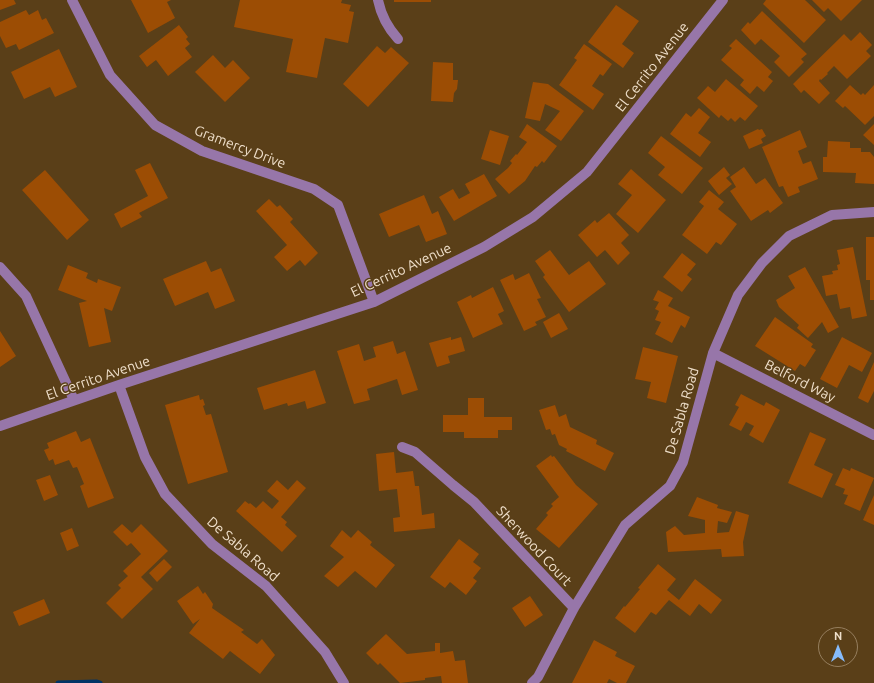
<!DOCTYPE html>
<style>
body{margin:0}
#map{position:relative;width:874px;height:683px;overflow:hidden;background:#5a3f18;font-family:Ubuntu,sans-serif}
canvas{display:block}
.north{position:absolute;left:818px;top:627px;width:40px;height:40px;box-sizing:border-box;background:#5a3f18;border:1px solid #967f5f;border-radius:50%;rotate:0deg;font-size:11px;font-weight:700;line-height:16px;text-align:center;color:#efdfca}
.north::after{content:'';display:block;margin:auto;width:14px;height:18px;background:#86bbfb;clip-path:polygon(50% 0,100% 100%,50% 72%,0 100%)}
</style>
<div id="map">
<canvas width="874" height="683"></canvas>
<div class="north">N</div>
</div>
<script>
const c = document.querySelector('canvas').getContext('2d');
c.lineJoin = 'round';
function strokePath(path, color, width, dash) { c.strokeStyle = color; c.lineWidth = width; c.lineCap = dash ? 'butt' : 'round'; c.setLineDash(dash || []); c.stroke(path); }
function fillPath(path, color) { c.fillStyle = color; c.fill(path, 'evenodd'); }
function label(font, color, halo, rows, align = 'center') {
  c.font = font + ' Ubuntu,sans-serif'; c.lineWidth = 3; c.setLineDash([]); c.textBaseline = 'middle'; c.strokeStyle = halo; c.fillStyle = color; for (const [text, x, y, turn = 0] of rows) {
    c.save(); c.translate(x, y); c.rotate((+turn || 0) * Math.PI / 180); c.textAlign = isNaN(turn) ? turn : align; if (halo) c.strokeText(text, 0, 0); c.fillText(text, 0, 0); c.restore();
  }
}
strokePath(new Path2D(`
 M58 683 97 682 100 683`), '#013466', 5);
fillPath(new Path2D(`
 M0 0H14L16 4 0 10Z
 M131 0H171L167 2 175 18 148 33Z
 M240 0H342L341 3 351 5 349 11 354 12 348 43 325 38 317 78 286 72 293 39 234 27Z
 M394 0H431V2H394Z
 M766 0H805L826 20 804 43 763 4Z
 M812 0H862L841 21 828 8 824 12Z
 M616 5 639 21 622 44 634 53 623 68 588 42Z
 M26 10 29 15 38 10 42 20 46 18 54 33 19 50 16 44 6 48 0 36V22Z
 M762 11 807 54 801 59 804 62 789 77 774 62 780 56 761 39 755 45 741 30 748 22 750 24Z
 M179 25 188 37 186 39 190 44 185 48 192 57 168 76 156 60 147 67 139 56Z
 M860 32 872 45 866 51 871 56 847 79 834 66 827 73 828 74 821 80 820 79 819 81 830 93 819 104 804 90 801 93 793 84 844 34 851 41Z
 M736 39 772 72 768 77 773 81 764 92 757 86 750 94 740 85 744 80 721 60 732 48 729 46Z
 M584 44 612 64 603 76 600 74 592 86 604 94 593 110 559 85 577 60 574 58Z
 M377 46 385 53 391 47 409 63 368 107 343 84Z
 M59 49 77 87 55 97 50 87 24 99 11 72Z
 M213 55 225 68 233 60 250 78 225 102 195 72Z
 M433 62 453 63V80H458L457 89 454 93 453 102 431 101Z
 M726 79 758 106 745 121 740 117 735 122 731 118 728 121 721 115 719 118 697 98 708 86 715 92Z
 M533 82 548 84 584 111 561 141 545 130 560 111 545 104 540 121 525 118Z
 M850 85 861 95 863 93 865 95 874 85V116L865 125 845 106 843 108 835 101Z
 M699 108 710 117 698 133 711 142 700 157 670 134 686 113 691 117Z
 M527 124 557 146 544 163 542 161 537 167 535 166 525 181 509 194 495 179 508 168 512 163 510 161 516 154 517 155 527 142 519 137Z
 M874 124V145L863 135Z
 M758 129 759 130 762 129 766 136 761 139 763 143 749 149 743 136Z
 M490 130 509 136 500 165 481 159Z
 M800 130 807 147 798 151 803 164 811 161 818 179 798 187 800 192 788 197 783 186 779 187 762 147Z
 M661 136 703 168 682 194 658 175 665 167 648 153Z
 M828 141 850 142V148H861V152H870L874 157V184L855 183 856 173 823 172V157H827Z
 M150 163 168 198 139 213 142 217 121 228 114 214 148 196 135 170Z
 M724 167 730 175 726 178 732 184 719 195 708 181Z
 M744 167 756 184 765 178 783 203 770 213 768 210 751 221 730 191 736 187 730 177Z
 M631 169 666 200 638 233 616 214 632 195 618 184Z
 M45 170 89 220 67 240 22 190Z
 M484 174 497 196 454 221 439 197 453 189 459 199 470 193 465 184Z
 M709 190 724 202 718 209 737 224 721 245 716 242 707 254 682 235 704 206 699 202Z
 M424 195 432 214 438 211 447 234 426 242 419 225 389 237 379 214Z
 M269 199 277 207 280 205 293 219 290 222 318 253 305 266 300 260 287 271 274 257 287 245 256 211Z
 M609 213 629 235 621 243 630 253 618 265 605 250 597 257 578 235 595 220 597 223Z
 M866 237H874V300H870V280H866Z
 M853 247 867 316 852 319 850 307 840 309 837 294 826 296 822 276 833 274 832 271 838 270 837 265 840 264 837 250Z
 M550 250 569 275 589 261 606 284 569 312 543 277 545 275 535 261Z
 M682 253 696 264 687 275 692 279 682 292 663 277Z
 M206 261 211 272 221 268 235 301 215 309 208 292 175 306 163 279Z
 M68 265 88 273 86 278 97 283 98 279 121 287 112 311 104 308 111 342 89 347 79 303 87 301 58 290Z
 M805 267 839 327 828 333 822 322 808 338 797 328 799 325 779 307 776 300 795 288 788 276Z
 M529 273 541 298 537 299 546 317 535 322 537 325 524 331 500 280 513 274 515 280Z
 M493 287 504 311 498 314 503 324 473 338 457 302 471 295 472 298Z
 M658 290 673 298 668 306 690 317 685 328 681 325 672 343 655 334 661 322 655 320 659 311 655 309 659 302 653 300Z
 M559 313 568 329 551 338 543 322Z
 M775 317 813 344 811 347 816 350 805 367 800 364 795 371 755 346Z
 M0 331 16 356 0 367Z
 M451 337V340L461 337 465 351 448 356 450 363 437 367 429 343Z
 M842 337 872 353 862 372 849 365 837 388 820 379Z
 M393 341 397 354 405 351 418 390 402 395 397 379 367 389 370 400 354 404 337 351 359 344 364 361 376 357 373 347Z
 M643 347 678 356 666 403 647 398 651 382 635 379Z
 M874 362V391L868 403 858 398Z
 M315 370 326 403 307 409 305 401 288 406 287 403 264 410 257 388Z
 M741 394 764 406 766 402 780 410 763 443 749 435 754 426 746 422 741 431 729 425 739 407 735 405Z
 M199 395 200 400 203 399 205 405 203 406 206 415 211 414 228 472 188 484 165 405Z
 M468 398H484V417H512V430H498V438H464V432H443V415H468Z
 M555 405 559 417 566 414 570 427 597 440 596 444 614 453 605 471 566 451 567 449 559 445 555 434 552 435 550 429 546 430 539 410Z
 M76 431 81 442 90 438 114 498 88 508 80 486 84 484 77 467 73 468 69 460 55 465 53 459 49 461 44 450 49 448 47 443Z
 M810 432 826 439 814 465 833 474 822 498 788 483Z
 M394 452 396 473 413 471 415 486H419L422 515 434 513 435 528 394 532 393 518 400 517 397 489 379 491 376 454Z
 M551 455 552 457 554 456 576 485 598 504 559 548 536 529 548 515 546 513 553 506 551 504 559 497 536 466Z
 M843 468 850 471 851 468 874 478 860 511 844 504 848 495 843 494 845 489 835 485Z
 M50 475 58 495 44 501 36 480Z
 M277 480 288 490 297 480 306 488 281 517 287 522 285 525 297 536 282 552 236 511 245 501 249 504 250 503 256 508 263 501 272 509 279 501 267 491Z
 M874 495V525L863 520Z
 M697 497 718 505 717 508 732 512 727 523 718 521 717 533 729 532 736 511 749 515 743 542 744 556 722 557 721 549 668 552 666 532 675 526 684 535 705 533V520L688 516Z
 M122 524 132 533 141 524 168 551 141 577 153 589 122 619 106 603 121 588 118 585 128 576 123 571 141 554 131 543 127 546 113 532Z
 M72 528 79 546 67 551 60 533Z
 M342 530 351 538 358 530 372 542 370 545 395 565 376 588 355 571 338 587 324 576 344 557 330 546Z
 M459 539 479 554 473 562 481 568 473 578 477 581 466 595 450 582 445 588 430 577Z
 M164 559 172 567 157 582 149 573Z
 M658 564 676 579 667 590 679 600 695 579 722 600 711 614 699 604 690 616 669 600 656 615 651 612 635 633 615 618 624 606 625 607 640 589 638 588Z
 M198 586 203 594 205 592 213 604 212 608 244 630 241 632 257 644 262 639 275 655 260 674 230 651 223 659 189 633 200 619 193 624 177 601Z
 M530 596 543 615 525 627 512 608Z
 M44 599 50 613 19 626 13 612Z
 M386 634 407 654 435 651V643H440V653L453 651 455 661 465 660 468 683H442L441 676 425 678V680L400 683 380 663 378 665 366 653Z
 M594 640 617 652 615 656 635 666 626 683H617L609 679 607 683H572Z`), '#9c4d04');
strokePath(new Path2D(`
 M72 0 110 75 155 125 202 151 314 189 338 205 374 302
 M378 0C381 15 388 28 398 39
 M0 267 26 296 74 400
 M713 353 874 435
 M119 385 145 457 165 494 212 544 266 586 325 652 344 683
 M0 426 119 385 374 302 484 247 533 217 587 172 723 0
 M402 447 415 452 453 485 474 502 574 608
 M532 683 538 677 574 608 625 525 670 486 683 462 713 353 738 295 762 263 789 236 832 215 874 212`), '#9776a9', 10);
label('14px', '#efdfca', '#5a3f18', [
 ["El Cerrito Avenue",652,67,-52],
 ["Gramercy Drive",240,147,21],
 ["El Cerrito Avenue",401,270,-25],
 ["El Cerrito Avenue",98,378,-19],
 ["Belford Way",800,381,27],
 ["De Sabla Road",682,411,-74],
 ["Sherwood Court",534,546,47],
 ["De Sabla Road",243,549,41]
]);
</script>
